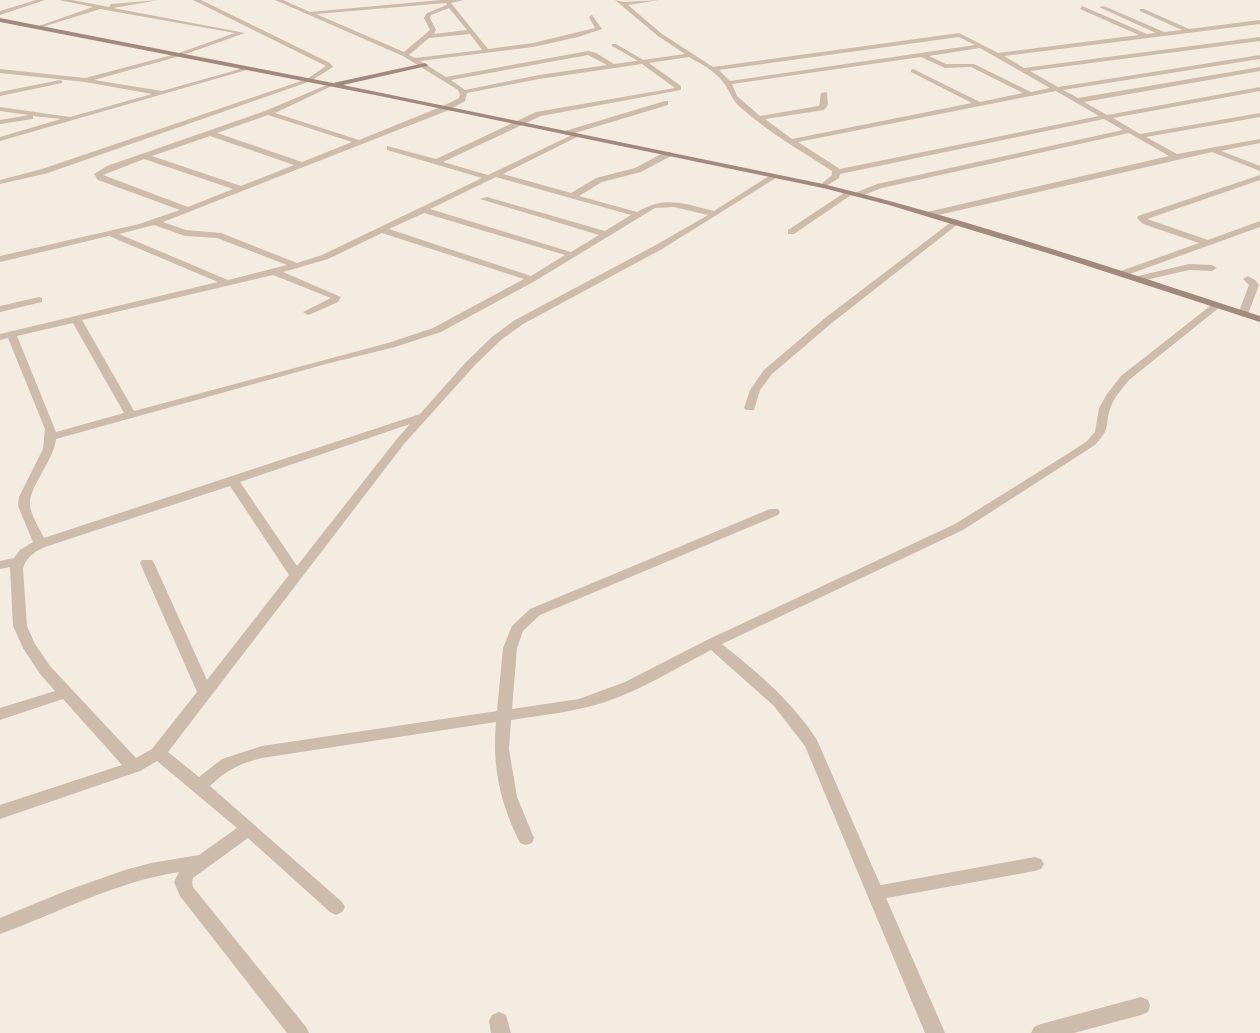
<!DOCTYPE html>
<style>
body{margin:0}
canvas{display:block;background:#f4ebe1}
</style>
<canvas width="1260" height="1033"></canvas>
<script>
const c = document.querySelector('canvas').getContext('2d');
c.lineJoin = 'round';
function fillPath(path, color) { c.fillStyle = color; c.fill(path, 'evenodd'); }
fillPath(new Path2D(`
 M612 44H616L645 61 640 62 612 46Z
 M1189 264 1212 265 1217 268 1212 271 1189 270 1137 282 1132 279 1134 277Z
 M1248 276 1255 280 1259 285 1248 314 1243 317 1238 314 1249 285 1243 279Z
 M1035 857 1041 859 1044 864 1041 869 1035 871 876 900 870 898 867 893 870 888 876 886Z
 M1141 997 1148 1000 1150 1006 1148 1012 1141 1015 1074 1033H1031L1034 1027 1041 1024Z`), '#cdbbac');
fillPath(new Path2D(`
 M36 0H45L0 15V11Z
 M59 0H72L109 7 111 4 159 0 113 8 245 33 180 56 94 80 162 91 247 67 250 69 0 141V137L61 119 33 116V119L0 124V120L29 115 0 111V107L70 117 152 94 85 82 0 73V69L85 78 176 54 235 33 100 9 36 29V27L93 7Z
 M193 0H201L330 63 333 67 311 81 48 173 0 184V180L42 169 307 79 326 66Z
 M275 0H283L310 12 441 0H464L451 3 488 49 533 43 595 28 589 17 592 15 602 29 578 37 533 47 420 61 446 77 588 51 596 53 614 64 685 54 658 36 615 0 624 2 659 0 628 5 662 34 713 67 959 33 998 53 1139 35 1080 9 1082 6 1147 34 1156 33 1099 7 1104 6 1164 32 1182 30 1140 11V9H1144L1189 29 1260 20V24L1004 56 1024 68 1260 37V41L1030 71 1058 87 1260 55V59L1063 90 1078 98 1260 67V71L1084 102 1107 115 1260 87V91L1113 118 1140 134 1260 113V117L1146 137 1177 154 1260 139V143L1221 151 1260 166V171L1212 152 930 217 927 216V212L1169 156 1129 133 882 188 858 197 854 195 855 193 877 184 1123 130 1104 119 840 174 839 178 823 188 819 186 832 175V171C801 151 768 132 740 107 732 100 730 91 723 82 715 71 701 64 689 57L649 63 681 86V90L541 116 443 162 488 175 574 134 565 135V131L665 101H668V105L575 133 581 135 503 174 571 193 596 178 635 168 665 152H671V156L641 172 602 182 579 196 637 212C665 195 685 204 714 211L772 174 779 176 662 249 523 324 501 340 475 365 404 444 168 752 199 777 222 759 262 746 497 711 503 648 512 626 530 609 770 509H778L780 512 778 515 540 615 523 631 517 648 512 709 579 699 625 682 707 640 955 524 1069 453 1087 441 1095 432 1099 408 1107 394 1121 376 1214 303H1220V307L1129 380C1122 389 1115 396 1111 406 1104 426 1112 427 1095 445L963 530 722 644C758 673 792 701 817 740L945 1033H925L805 746 774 706 711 650C676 668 642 690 605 702 575 712 542 715 511 720L509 749 517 797 534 838 532 843 526 845 520 843C500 803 492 767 496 722L262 758C241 763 226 770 210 786L342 902 345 907 342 912 336 915 330 912 248 838 193 878 192 882 193 887 306 1027 309 1033H287L180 896 174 882 179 872C115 882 60 912 0 934V918L68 890 125 870 151 863 199 855 237 828 157 761 140 771 0 819V805L122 765 63 699 0 720V708L55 691 40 674 23 648 13 626 10 567 0 569V561L14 558 20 550 33 542 18 506 19 497 43 449 45 429 8 338 0 340V334L218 282 109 236 0 262V256L139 224 180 210 98 180 94 174 107 166 265 111 329 84 334 85 275 113 359 140 443 106 459 98 460 94 458 90 403 56ZM446 3 447 5 427 13 424 18 430 30 404 52 316 14ZM449 8 467 30 434 34 436 30 430 18 431 15ZM470 34 482 50 415 58 409 55 429 38ZM959 37 975 45 730 81 719 70ZM980 48 1050 88 1031 92 974 64H946L929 56ZM588 55 607 65 539 75 465 90 451 80ZM921 57 945 68 971 67 1023 93 980 102 913 69 911 70V72L972 103 792 139 765 119 824 110 828 105 827 92 821 93 819 106 760 116 737 96 732 84ZM642 64 675 88 536 112 436 159 387 146V150L482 178 322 255 297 263 221 233 186 230 163 222 449 110 465 101 467 93 539 79ZM1056 91 1099 116 840 169 798 142ZM268 115 352 142 302 162 217 133ZM210 136 294 165 241 186 152 156ZM144 159 233 189 188 207 103 175ZM496 177 631 215 605 231 487 197 480 199 599 235 571 252 430 209ZM674 207 708 215 656 245 515 320 493 336 467 361 420 414 44 538C40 529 31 516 30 505 28 488 54 460 56 439L326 364 395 347 441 332 535 281 655 208ZM424 213 565 255 531 276 389 229ZM154 225 185 236 217 238 287 265 228 280 119 234ZM382 233 524 279 433 328 388 343 134 411 82 320 273 275 331 298 303 312 308 315 311 314 338 302 341 297 283 272 328 259ZM73 323 124 413 56 432 17 336ZM410 424 396 440 297 566 240 482ZM230 486 289 575 207 680 154 563 152 560H142L140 563 197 692 152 749 136 758 50 666 35 644 27 626 23 569C26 557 34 552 45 547Z
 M60 80 62 81V83L0 96V92Z
 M1260 175V180L1147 219 1208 240 1260 221V227L1124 276H1118V272L1199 243 1143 224 1137 218 1138 216Z
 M847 191 854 193 794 234H788V230Z
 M955 219 959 222 958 224 833 322 772 374 760 390 754 410H746L744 408 750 390 764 370 825 318Z
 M39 297 42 298V302L0 312V306Z
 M499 1012 506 1015 511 1033H491L489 1021 492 1015Z`), '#cdbbac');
fillPath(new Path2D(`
 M0 18 333 83 425 63 428 65 427 66 343 85 823 184C971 220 1115 269 1260 316V322L1057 256 889 205 823 188 380 96 0 22Z`), '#a18a7d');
</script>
